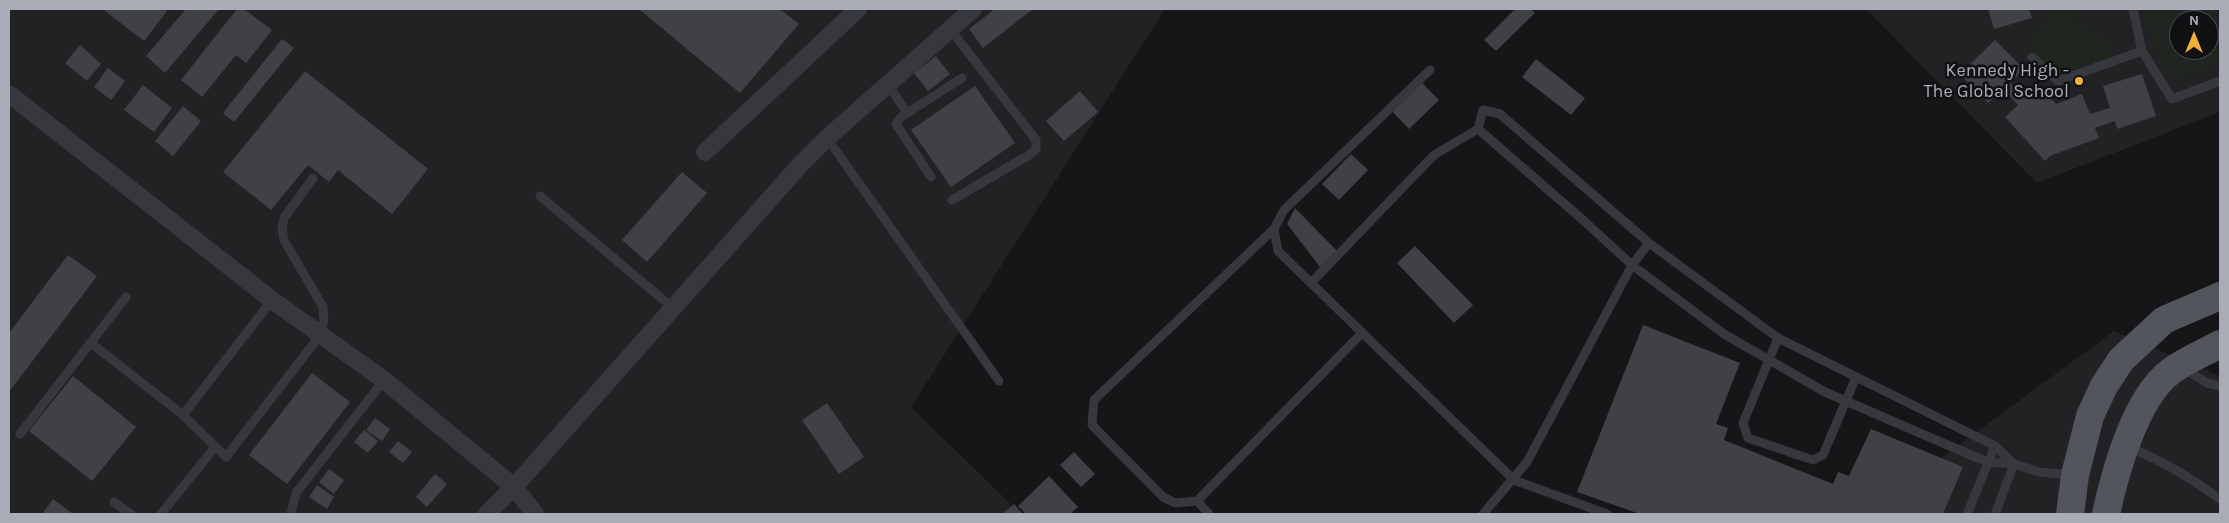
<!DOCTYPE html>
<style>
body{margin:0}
#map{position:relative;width:2229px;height:523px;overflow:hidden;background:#161618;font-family:Karla,sans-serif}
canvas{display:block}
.frame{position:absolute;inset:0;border:10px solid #a8adb8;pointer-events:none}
.north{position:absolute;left:2169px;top:10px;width:50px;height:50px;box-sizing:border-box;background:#111113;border:1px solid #4d4f55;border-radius:50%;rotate:0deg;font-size:14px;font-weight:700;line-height:20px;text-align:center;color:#a8adb8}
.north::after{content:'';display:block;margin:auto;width:18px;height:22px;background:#f2b134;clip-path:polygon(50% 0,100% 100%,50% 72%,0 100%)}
</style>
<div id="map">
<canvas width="2229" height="523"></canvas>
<div class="frame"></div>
<div class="north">N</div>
</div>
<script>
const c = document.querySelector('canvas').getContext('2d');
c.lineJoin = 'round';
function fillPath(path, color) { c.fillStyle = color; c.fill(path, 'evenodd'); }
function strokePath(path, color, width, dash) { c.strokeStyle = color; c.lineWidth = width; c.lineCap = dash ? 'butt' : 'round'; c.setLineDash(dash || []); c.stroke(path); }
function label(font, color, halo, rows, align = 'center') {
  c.font = font + ' Karla,sans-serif'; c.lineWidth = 5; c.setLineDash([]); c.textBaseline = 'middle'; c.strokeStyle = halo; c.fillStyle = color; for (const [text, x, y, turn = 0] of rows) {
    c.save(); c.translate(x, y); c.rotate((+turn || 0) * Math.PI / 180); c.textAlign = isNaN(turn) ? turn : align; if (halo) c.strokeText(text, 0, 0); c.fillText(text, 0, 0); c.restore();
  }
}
fillPath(new Path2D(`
 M9 9H1165L911 407 1021 514H9Z
 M1866 9H2220V112L2037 183ZM2179 20H2209V50H2179Z
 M2114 331 2220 376V514H1865Z`), '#222225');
fillPath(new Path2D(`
 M2051 9H2069L2073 13 2092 66 2057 76 2029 51 2027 46C2034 32 2047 25 2051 9Z
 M2146 9H2214L2220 47V61C2204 68 2183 83 2166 74L2143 16ZM2179 20H2209V50H2179Z
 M2079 20 2109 42 2111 56 2094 65Z`), '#1e261f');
fillPath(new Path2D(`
 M106 9H164L167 11 144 41 105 11Z
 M186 9H219L165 73 146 56Z
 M237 9H244L272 30 246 63 236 55 202 97 181 80Z
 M639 9H780L799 24 740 93Z
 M995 9H1033L983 48 969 29Z
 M1515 9H1531L1535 13 1496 51 1484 40Z
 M1988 9H2029L2032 18 1994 29Z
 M282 39 294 48 234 122 223 113Z
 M1995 40 2024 69 2010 83 2025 99 2039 86 2056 104 2082 94 2090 114 2110 108 2103 86 2142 74 2156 116 2117 129 2115 121 2095 128 2099 138 2050 156 2045 161 2005 117 2018 105 2003 89 1988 103 1960 74Z
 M80 45 101 64 87 81 65 63Z
 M936 56 950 74 928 91 914 73Z
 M1536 59 1585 98 1571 115 1522 77Z
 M108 68 125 81 111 100 94 87Z
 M305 71 428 169 392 214 338 170 329 182 308 165 271 210 223 172Z
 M1421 82 1439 100 1409 129 1391 110Z
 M143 85 172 108 154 132 124 110Z
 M975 86 1015 143 951 187 911 130Z
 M1080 91 1098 112 1064 141 1046 121Z
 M183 106 201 121 173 156 155 141Z
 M1351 154 1368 170 1339 200 1322 184Z
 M682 172 707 193 647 262 622 240Z
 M1295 208 1337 251 1320 267 1287 224Z
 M1415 246 1473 305 1454 323 1397 263Z
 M68 255 97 276 9 392V333Z
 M1643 325 1740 363 1716 424 1728 428 1724 440 1833 484 1838 472 1849 476 1871 429 1963 467 1943 514H1640L1577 492Z
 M312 373 350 402 287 484 249 455Z
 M73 376 136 427 92 481 29 431Z
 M827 403 864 457 839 474 802 420Z
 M375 418 390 429 382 441 366 430Z
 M364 430 378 441 368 453 354 442Z
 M398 441 412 452 403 463 389 452Z
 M1074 452 1095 474 1081 487 1060 465Z
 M329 469 344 480 334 494 319 482Z
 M435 474 447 484 427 507 416 497Z
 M1049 476 1078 507 1070 514H1026L1018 506Z
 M317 485 334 497 327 509 309 497Z
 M53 499 73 514H42Z
 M1014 504 1023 514H1002Z`), '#404145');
strokePath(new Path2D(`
 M2133 9 2142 51 2172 99 2220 81
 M950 29 1036 140V149L1029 155 952 200
 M2032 57 2058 81 2142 51
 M1430 70 1284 210 1274 229 1278 251 1514 480 1607 514
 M888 84 907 113
 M1478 129 1583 220 1632 265 1724 334 1825 392 1987 462 2014 464 2039 472 2072 475
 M827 138 999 381
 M931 177 896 124 901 117 962 78
 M540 196 673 308
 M1311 283 1434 155 1478 129 1483 110 1500 114 1649 243 1778 338 1995 446 2014 464
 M1778 338 1743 423 1748 438 1813 460 1823 455 1856 377
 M91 343 183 415 272 300
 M2183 368 2207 383 2220 386
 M183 415 226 457 321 334 324 320 323 307 284 240 282 228 284 218 313 178
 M20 434 126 297
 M2128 447C2162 460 2190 478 2220 499
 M1197 501 1175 503 1163 497 1092 425 1094 400 1274 229
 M114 502 131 514
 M161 514 215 447
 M291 514 296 493 384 380
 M1209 514 1197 501 1362 333
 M1483 514 1527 462 1632 265 1649 243
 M1967 514 1995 446
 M1995 514 2014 464`), '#37383d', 9);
strokePath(new Path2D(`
 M9 94 272 300 384 380 514 487 535 514
 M705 152 858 9
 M487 514 514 487 800 165 827 138 973 9`), '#37383d', 18);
strokePath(new Path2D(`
 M2070 514 2075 475 2090 416 2104 386 2121 360 2164 320 2220 296
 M2106 514C2115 473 2135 399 2170 372 2184 361 2204 353 2220 344`), '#53555c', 28);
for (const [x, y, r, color] of [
 [2079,81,5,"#f2b134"]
]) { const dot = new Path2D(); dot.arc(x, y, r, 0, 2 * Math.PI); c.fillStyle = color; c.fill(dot); strokePath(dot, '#111113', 2); }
label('18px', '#a8adb8', '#111113', [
 ["Kennedy High -",2069,71],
 ["The Global School",2069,92]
], 'right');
</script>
